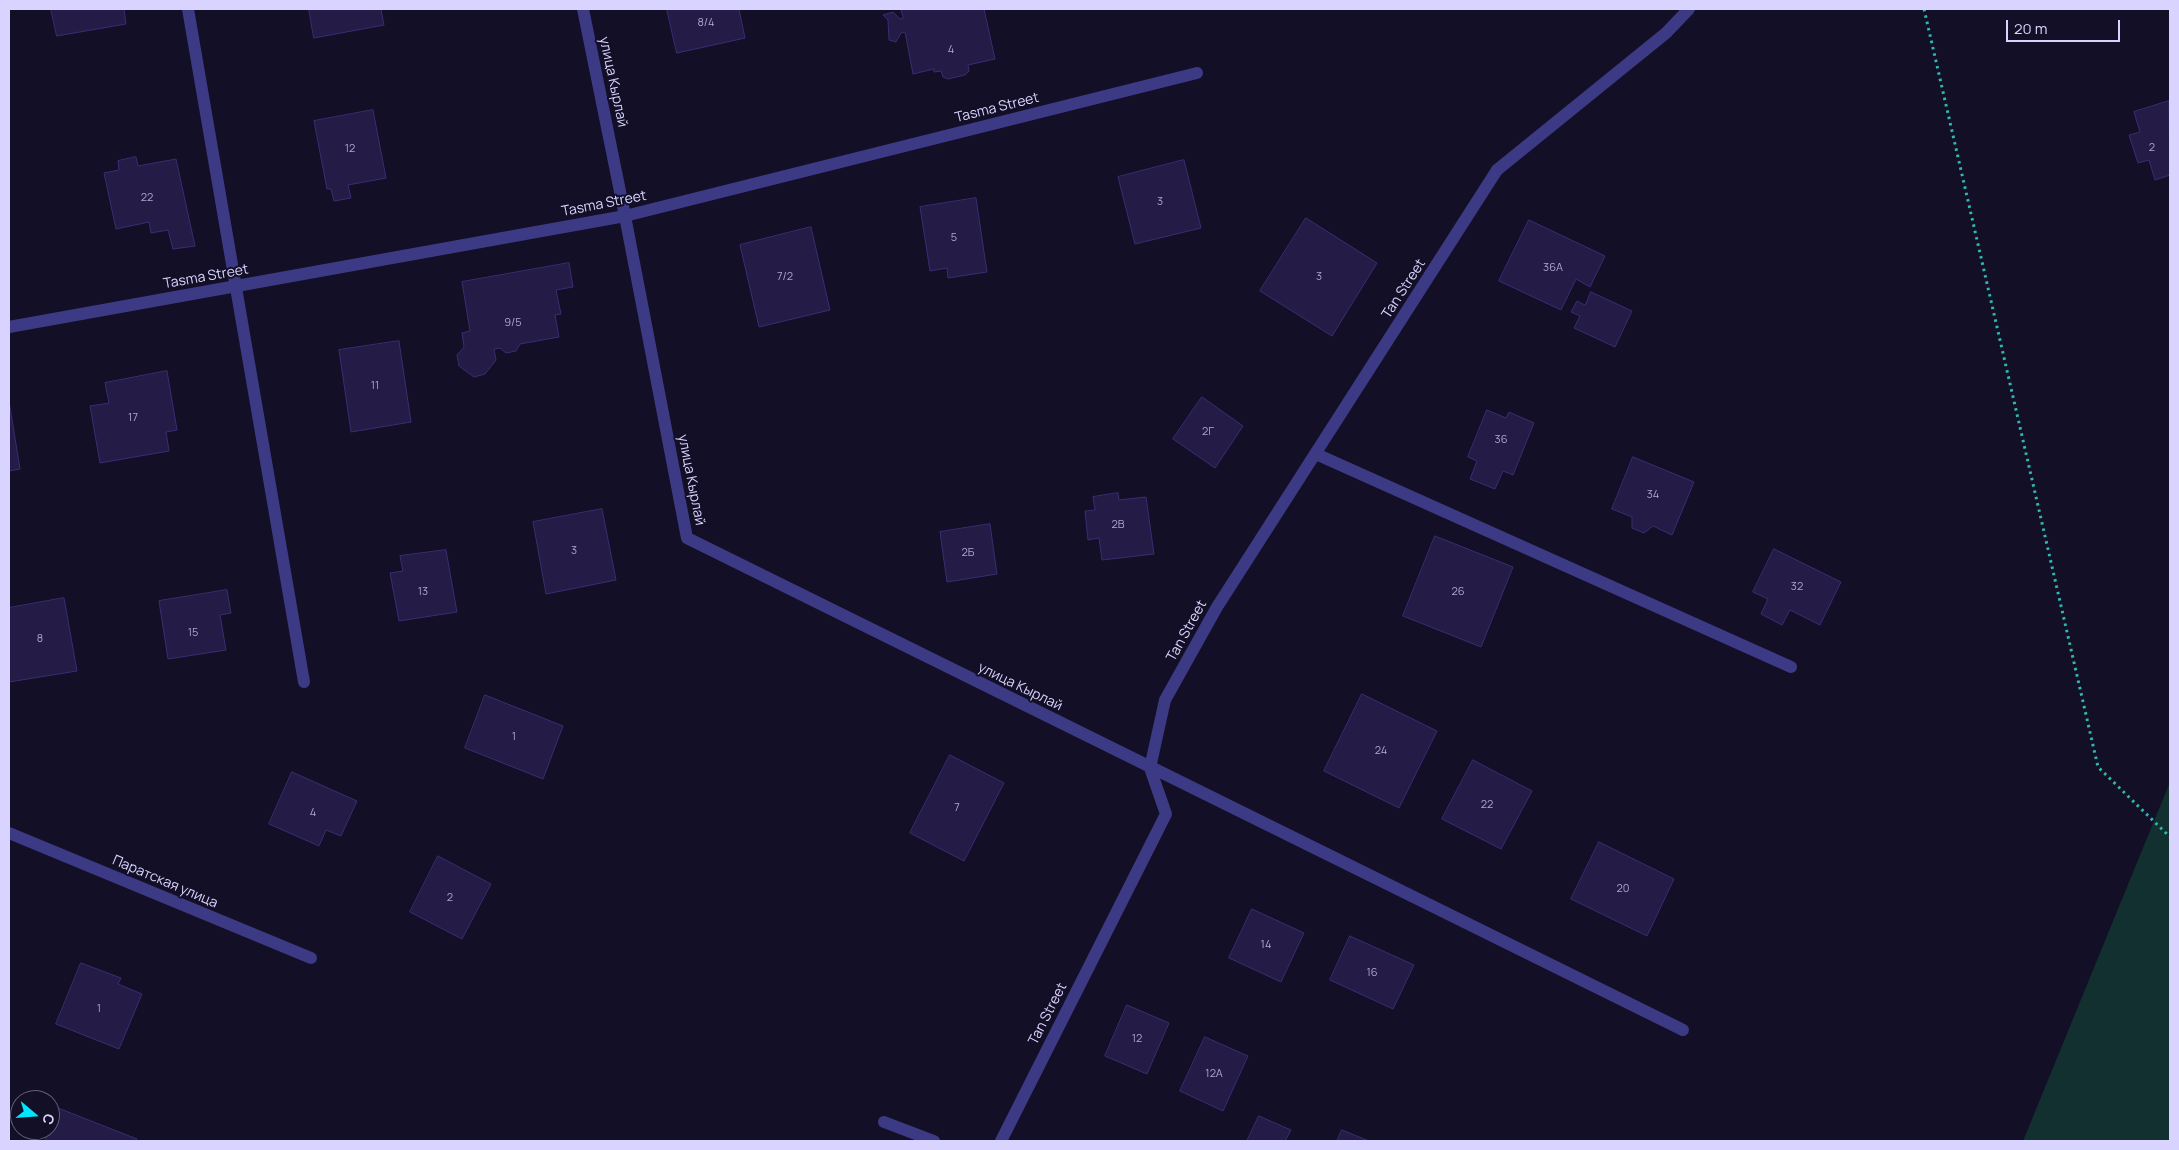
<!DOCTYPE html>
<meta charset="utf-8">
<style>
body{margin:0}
#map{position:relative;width:2179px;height:1150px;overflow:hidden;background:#130f26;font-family:Manrope,sans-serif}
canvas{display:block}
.frame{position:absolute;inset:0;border:10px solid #d9d4ff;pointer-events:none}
.north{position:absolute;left:10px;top:1090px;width:50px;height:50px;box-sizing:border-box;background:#130f26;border:1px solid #625e7d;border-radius:50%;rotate:108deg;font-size:14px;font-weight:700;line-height:20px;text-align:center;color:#d9d4ff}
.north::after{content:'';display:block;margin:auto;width:18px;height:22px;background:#00e5ff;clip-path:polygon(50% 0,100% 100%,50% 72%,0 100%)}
.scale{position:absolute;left:2006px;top:20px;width:114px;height:22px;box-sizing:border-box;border:2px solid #d9d4ff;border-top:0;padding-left:6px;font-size:15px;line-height:18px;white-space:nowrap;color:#d9d4ff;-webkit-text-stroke:4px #130f26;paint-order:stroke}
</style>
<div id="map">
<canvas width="2179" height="1150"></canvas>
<div class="frame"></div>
<div class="north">С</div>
<div class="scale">20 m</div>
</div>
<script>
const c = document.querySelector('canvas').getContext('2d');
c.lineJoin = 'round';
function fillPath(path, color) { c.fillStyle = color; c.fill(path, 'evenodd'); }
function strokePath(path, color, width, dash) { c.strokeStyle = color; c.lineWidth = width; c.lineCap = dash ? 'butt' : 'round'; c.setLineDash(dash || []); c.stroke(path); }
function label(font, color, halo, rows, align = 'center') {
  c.font = font + ' Manrope,sans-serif'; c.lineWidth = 4; c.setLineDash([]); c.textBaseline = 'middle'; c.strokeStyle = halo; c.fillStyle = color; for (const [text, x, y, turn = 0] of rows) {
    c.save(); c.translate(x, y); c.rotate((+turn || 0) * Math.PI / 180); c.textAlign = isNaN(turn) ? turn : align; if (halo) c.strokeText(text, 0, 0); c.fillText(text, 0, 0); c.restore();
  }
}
fillPath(new Path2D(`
 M2170 782V1141H2023Z`), '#12302f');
const building = new Path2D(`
 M51 9H124L126 24 57 36Z
 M309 9H381L384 25 314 38Z
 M667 9H739L745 38 677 53Z
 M901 9H984L995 59 968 65 969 71 965 75 948 79 943 77 941 71 934 72V69L913 74 905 32 901 33 896 42 889 40 888 20 883 15 893 12 900 19 903 18Z
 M2169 101 2170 175 2155 180 2149 160 2138 163 2129 135 2140 132 2134 112Z
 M373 110 386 178 348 185 351 198 334 201 331 189H327L314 121Z
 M136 157 138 166 176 159 195 246 173 249 168 230 151 233 149 222 116 229 104 173 119 170 118 161Z
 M1184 160 1201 228 1135 244 1118 177Z
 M976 198 987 272 948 278 947 268 930 271 920 207Z
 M1306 218 1377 263 1332 336 1260 291Z
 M1529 220 1605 256 1590 287 1576 279 1561 310 1499 281Z
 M811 227 830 310 759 327 740 245Z
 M569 263 573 287 556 290 561 314 555 315 559 337 520 344 516 351 506 353 500 348 494 349 496 360 485 374 474 377 459 366 457 355 464 347 462 333 470 331 462 282Z
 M1591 292 1632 311 1615 347 1574 328 1580 316 1571 312 1577 301 1585 305Z
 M399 341 411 422 351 432 339 350Z
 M167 371 177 430 166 432 169 451 100 463 90 406 109 403 105 383Z
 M1202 397 1243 426 1215 468 1173 439Z
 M9 401 20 469 9 471Z
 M1487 410 1506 418 1509 412 1534 423 1513 475 1503 471 1495 489 1470 479 1477 461 1468 457Z
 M1633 457 1694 482 1672 535 1653 526 1644 533 1632 528V517L1612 509Z
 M1118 493 1119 500 1146 497 1154 554 1102 560 1099 538 1088 540 1085 511 1095 510 1093 497Z
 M602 509 616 580 546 594 533 522Z
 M990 524 997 574 947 582 940 532Z
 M1435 536 1513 567 1481 647 1403 616Z
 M1774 549 1841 582 1820 625 1790 610 1782 625 1761 614 1768 599 1753 592Z
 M446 550 457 612 399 621 390 573 403 571 400 556Z
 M227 590 231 613 220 615 226 650 168 659 159 601Z
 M64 598 77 671 9 682V608Z
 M1362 694 1437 731 1399 808 1324 771Z
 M485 695 563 726 543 779 465 748Z
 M950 755 1004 783 964 861 910 833Z
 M1473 760 1532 791 1501 849 1442 819Z
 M292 772 357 801 341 836 326 830 319 846 269 824Z
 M1599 842 1674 879 1647 936 1571 899Z
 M438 856 491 884 462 939 410 912Z
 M1252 909 1304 933 1281 982 1229 958Z
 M1350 936 1414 965 1393 1009 1330 980Z
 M81 963 121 978 118 984 142 994 119 1049 56 1024Z
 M1127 1005 1169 1023 1147 1074 1105 1056Z
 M1205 1037 1248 1056 1223 1111 1180 1091Z
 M58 1108 137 1139 136 1141H45Z
 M1259 1116 1291 1130 1285 1141H1247Z
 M1342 1130 1369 1141H1337Z`);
fillPath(building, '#241b47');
strokePath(building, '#3b2d73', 1);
strokePath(new Path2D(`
 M1924 9 2098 767 2170 837`), '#2fb8b0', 3, [2.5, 4]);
strokePath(new Path2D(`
 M188 9 304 682
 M1497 170 1666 33 1689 9
 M884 1122 934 1141`), '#3d3a85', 12);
strokePath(new Path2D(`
 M583 9 625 216 687 538 1683 1030
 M9 327 625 216 1197 73
 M1316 454 1791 667
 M9 833 311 958
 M1001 1141 1166 814 1150 768 1165 700 1217 607 1497 170`), '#3d3a85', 12);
label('11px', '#aca6d1', null, [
 ["8/4",706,23],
 ["4",951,50],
 ["2",2152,148],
 ["12",350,149],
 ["22",147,198],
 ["3",1160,202],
 ["5",954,238],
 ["36А",1553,268],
 ["7/2",785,277],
 ["3",1319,277],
 ["9/5",513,323],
 ["11",375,386],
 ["17",133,418],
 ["2Г",1208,432],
 ["36",1501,440],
 ["34",1653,495],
 ["2В",1118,525],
 ["3",574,551],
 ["2Б",968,553],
 ["32",1797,587],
 ["13",423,592],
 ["26",1458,592],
 ["15",193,633],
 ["8",40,639],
 ["1",514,737],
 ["24",1381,751],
 ["22",1487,805],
 ["7",957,808],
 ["4",313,813],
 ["20",1623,889],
 ["2",450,898],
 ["14",1266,945],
 ["16",1372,973],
 ["1",99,1009],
 ["12",1137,1039],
 ["12А",1214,1074]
]);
label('14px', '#d9d4ff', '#130f26', [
 ["улица Кырлай",613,82,78],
 ["Tasma Street",997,108,-14],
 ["Tasma Street",604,204,-11],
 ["Tasma Street",206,277,-10],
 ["Tan Street",1404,289,-57],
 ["улица Кырлай",691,480,79],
 ["Tan Street",1187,631,-61],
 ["улица Кырлай",1020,687,26],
 ["Паратская улица",165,882,23],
 ["Tan Street",1048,1014,-63]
]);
</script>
